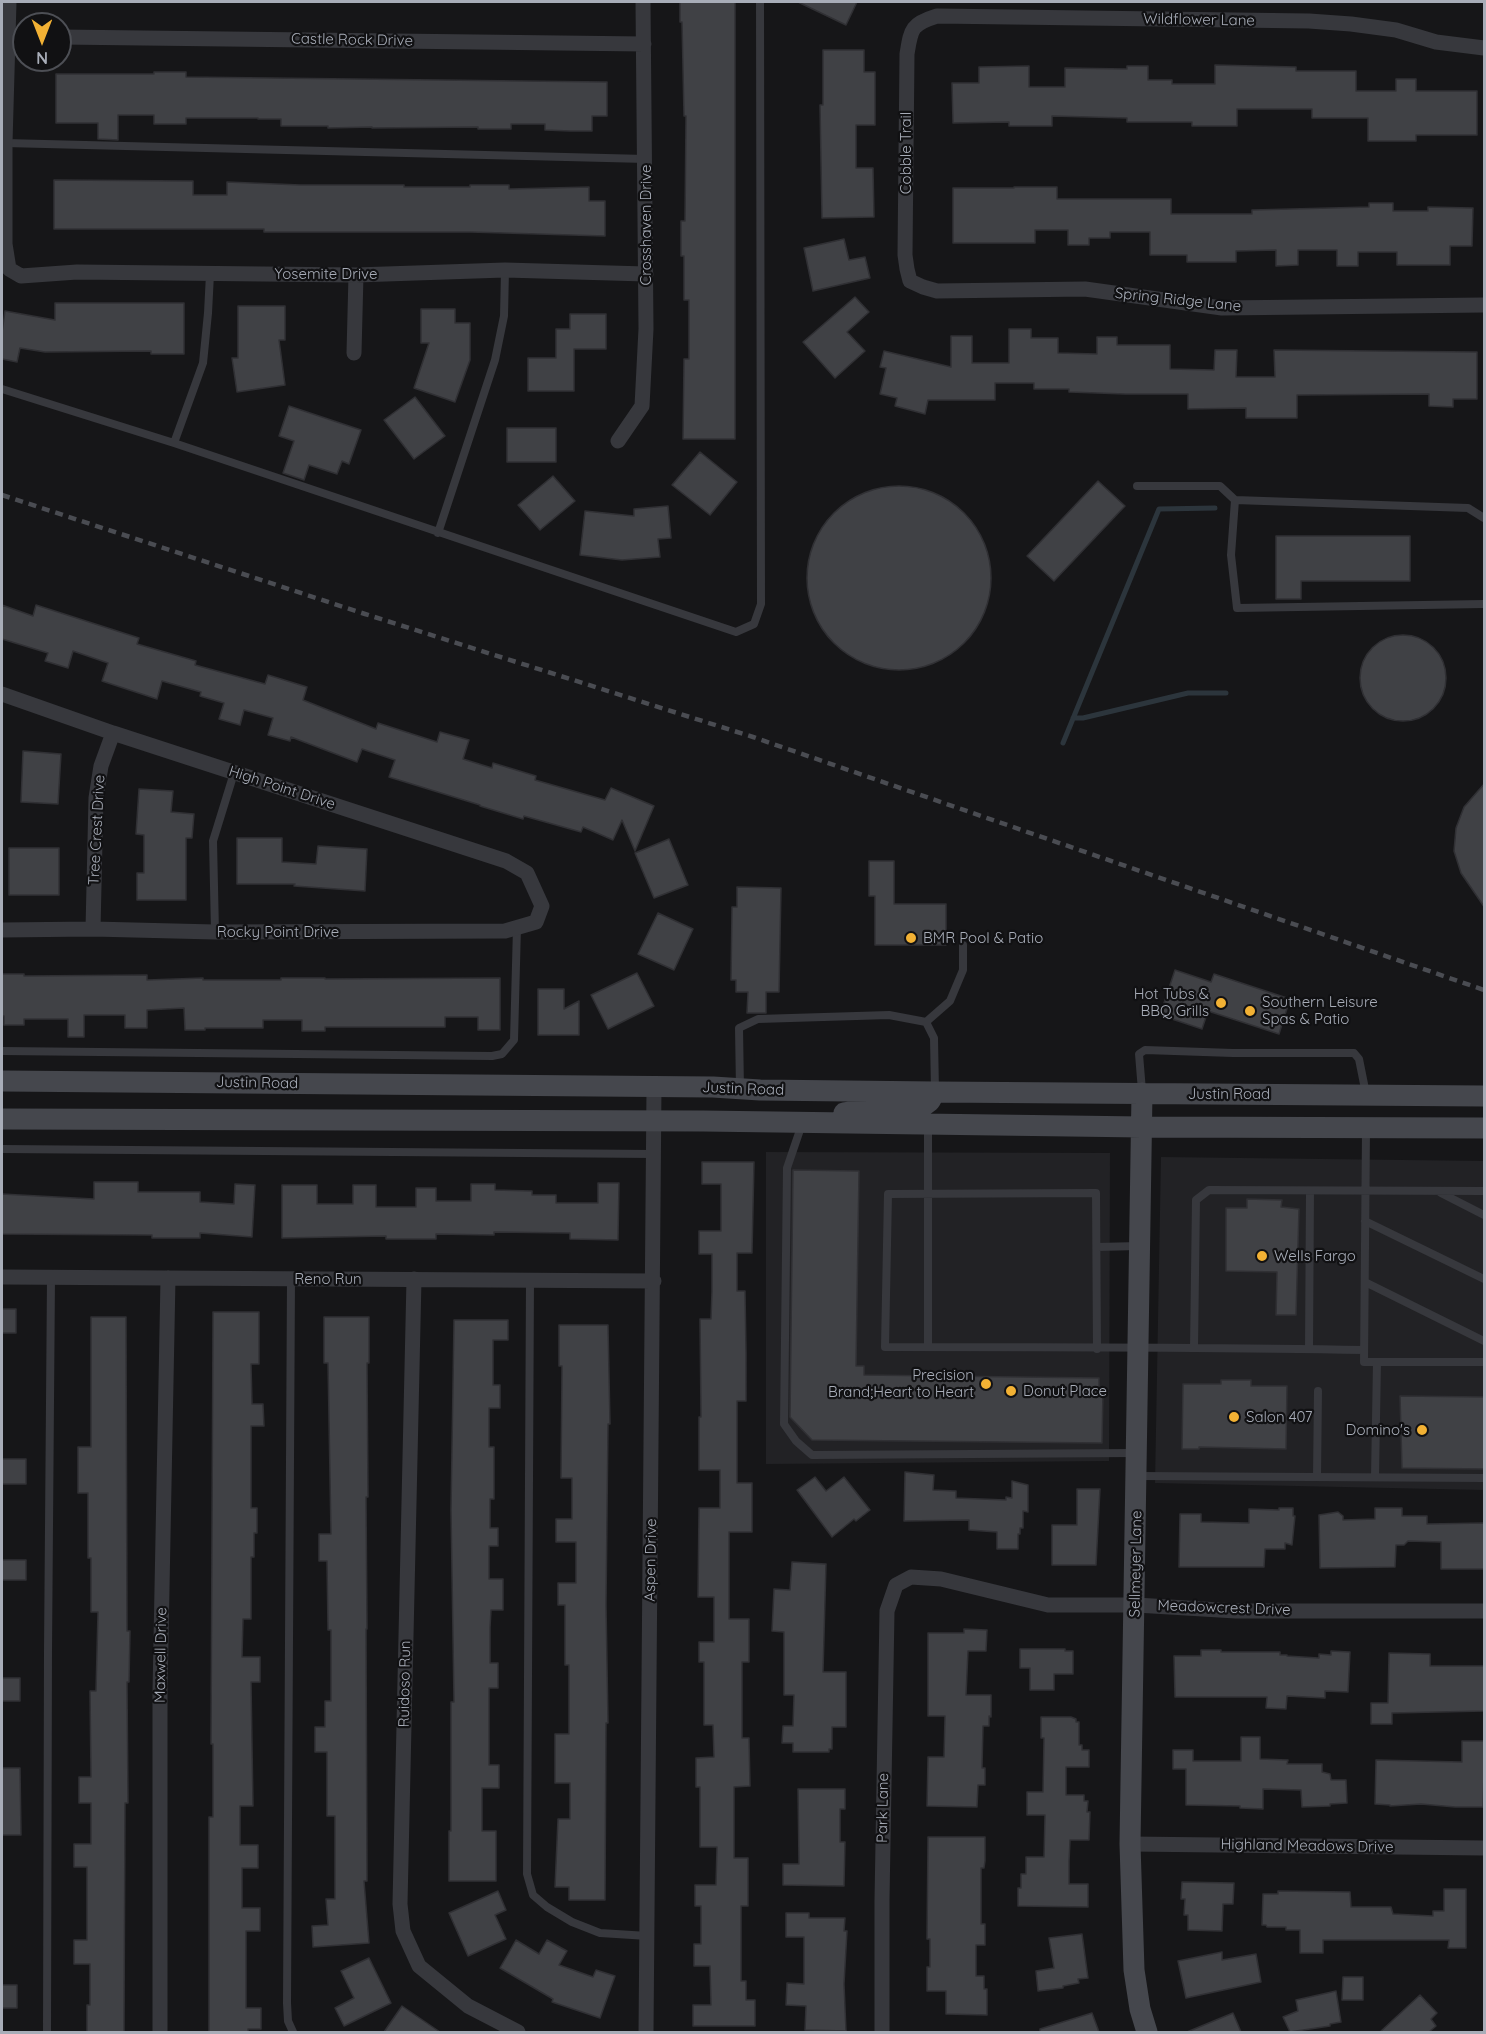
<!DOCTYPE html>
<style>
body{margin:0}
#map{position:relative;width:1486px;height:2034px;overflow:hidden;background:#161618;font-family:Quicksand,sans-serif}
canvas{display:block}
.frame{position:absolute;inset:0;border:3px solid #a8adb8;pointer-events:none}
.north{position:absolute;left:12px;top:12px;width:60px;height:60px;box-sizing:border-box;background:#111113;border:2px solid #4d4f55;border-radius:50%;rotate:180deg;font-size:16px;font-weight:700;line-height:24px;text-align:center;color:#a8adb8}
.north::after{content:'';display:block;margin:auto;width:21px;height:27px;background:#f2b134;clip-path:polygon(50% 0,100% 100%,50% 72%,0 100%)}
</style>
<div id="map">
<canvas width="1486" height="2034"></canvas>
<div class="frame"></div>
<div class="north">N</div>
</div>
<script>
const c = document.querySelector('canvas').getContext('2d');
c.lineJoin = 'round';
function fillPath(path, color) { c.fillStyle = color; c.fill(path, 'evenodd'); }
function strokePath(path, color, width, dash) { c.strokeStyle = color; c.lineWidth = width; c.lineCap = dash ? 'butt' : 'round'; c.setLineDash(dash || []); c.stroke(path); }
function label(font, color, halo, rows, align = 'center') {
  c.font = font + ' Quicksand,sans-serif'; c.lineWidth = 4.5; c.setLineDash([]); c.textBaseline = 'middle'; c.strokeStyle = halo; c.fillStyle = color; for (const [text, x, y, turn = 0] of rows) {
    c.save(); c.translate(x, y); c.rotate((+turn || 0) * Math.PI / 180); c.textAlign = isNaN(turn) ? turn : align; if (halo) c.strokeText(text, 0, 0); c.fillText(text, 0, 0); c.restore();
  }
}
fillPath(new Path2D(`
 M766 1152 1110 1153 1109 1461 766 1464Z
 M1161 1157 1484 1161V1490L1155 1483Z`), '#222225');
strokePath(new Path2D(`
 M1073 718H1083L1188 693H1226
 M1063 743 1159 509 1215 508`), '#2c353c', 5);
const building = new Path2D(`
 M680 2H735V439H683L684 359H689V300H684V256H681V221H685L686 116H684L682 22H680Z
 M798 2H857L846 25Z
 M823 50H864V72H875V125H856V168H873L874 217 822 218 820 105H823Z
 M1215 65 1296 67V71H1356V91H1396V79H1416V91H1477V135H1416V141H1368V118H1312V109H1237V126H1192V122H1127V118L1052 116V126H1009V122L953 123 952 83H979V67L1029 66V87H1065V68L1127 69V66H1148V80H1172V84H1215Z
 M154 72H186V77L607 82V116H592V131H570L545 130V124H511V129H478V127L372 128V127L328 128V126H281V119H258V118H186V124H154V115H118V140L98 139V123H56V74H154Z
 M54 180 193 181V195H227V182L301 185H404V187H470V185H509V189L589 187V201H605V236L470 232H264V229H54Z
 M1014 187H1057V199H1171V214H1252V210L1369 207V203H1393V211H1428V207L1473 208 1472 246H1450V265H1397V252H1358V266H1337V250H1298V265L1276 266V250L1236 251V262H1187V255H1150V232H1110V238H1089V245H1068V230H1035V243H953V188H1014Z
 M844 239 849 260 865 257 870 278 813 291 804 248Z
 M855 297 869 312 847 332 865 351 835 378 803 342Z
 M55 303H184V354H151V351L45 352 20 348 17 362 2 359V332L5 311 55 320Z
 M238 306H285V340H279L285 385 237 392 232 358H238Z
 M421 309H455V323H470V360L455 402 414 388 429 343H421Z
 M570 314H606V349H574V391H528V358H556V329H570Z
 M1009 329H1031V338H1058V353L1097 354V337H1117V345H1170V369L1214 370 1215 350H1237L1236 377H1275L1274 350 1477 352V399H1453V407L1429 406V394L1297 395V418H1246V408L1188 409V394H1125L1069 392V389H1034V383H995V400H928L925 414 895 406 897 398 880 394 886 368 880 367 884 351 951 367V336H972V363H1009Z
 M415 397 445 436 414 459 384 420Z
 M289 406 361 430 349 464 342 461 337 474 309 465 304 480 283 473 294 441 279 436Z
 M507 428H556V462H507Z
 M700 452 737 482 710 515 672 485Z
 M553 476 575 501 540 530 518 505Z
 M1098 481 1125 506 1054 581 1027 556Z
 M807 578a92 92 0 1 1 184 0a92 92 0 1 1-184 0Z
 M668 506 671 538 658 539 660 557 622 560 580 555 585 511 634 516V509Z
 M1276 536H1410V581H1301V599H1276Z
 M2 605 33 616 36 605 139 638 137 644 196 661 195 665 265 684 268 675 307 687 303 700 376 729 378 723 437 742 440 732 469 740 463 759 492 768 493 763 536 776 535 780 605 800 611 788 654 806 635 851 622 820 613 840 583 827 581 832 524 816 523 819 480 806V805L389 777 395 760 362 749 357 762 291 737 290 741 268 735 273 718 244 710 240 725 219 719 224 703 200 696 201 692 162 681 157 699 102 681 108 663 73 651 68 668 45 661 48 653 2 639Z
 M1360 678a43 43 0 1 1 86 0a43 43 0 1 1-86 0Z
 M23 751 61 754 58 804 21 802Z
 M1485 783V908L1461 873 1454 851 1456 828 1464 807Z
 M139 789 173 791 171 812 194 814 192 838H186V900H137V873H144V835L136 834Z
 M237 838H282V862L316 864 318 846 367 849 365 891 294 886 295 884H237Z
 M669 839 688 885 654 898 635 853Z
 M9 848H59V895H9Z
 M869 861H894V904H946V945H875V896H869Z
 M737 887 781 888 779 992H766V1013H747L748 992H736V980H731L732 907H737Z
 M658 913 693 929 674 970 638 954Z
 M1175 970 1211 982 1214 974 1290 999 1279 1034 1208 1011 1202 1029 1160 1015Z
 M637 973 654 1006 608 1029 591 995Z
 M2 974H24V976L147 975V980L203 978V980H281V978H325V979L500 978V1030H478V1017H445V1027H325V1031H302V1020H263V1028H205V1030H185L184 1008 147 1010V1028H125V1015H84V1037H68V1019H24V1025H4V1016H2Z
 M538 989H564V1009L579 1001V1035H538Z
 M702 1162H754L752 1253H737V1291H745L746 1352V1401H737V1483H752V1532H729V1619H749V1662H742V1738H749L750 1786 734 1787V1858H748V1906H741V1981H746V2000H755V2026H693V2005H711L710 1966H694V1944H701V1906H695V1885H716L717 1847H700V1787H696V1758L714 1757 713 1725H704V1662H699V1642H714V1597H698L699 1508H720V1470H699V1417H701L700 1319H711L712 1291V1254H699V1231H721V1184H702Z
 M793 1170 859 1171 856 1366H864V1375L1099 1378V1391H1103L1102 1443 812 1440 790 1417Z
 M94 1182H138V1192H200V1202L234 1204 235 1184 255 1185 252 1237 200 1233V1238H152V1235L2 1234V1194L94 1199Z
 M598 1183H619L618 1240 570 1239V1233L494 1232V1235L436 1234V1239H386V1236L282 1238V1185H317V1204H353V1185H376V1207H416V1188H436V1201H471V1184H495V1190L532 1191V1195H556V1203H598Z
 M1247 1199 1282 1200 1281 1207 1299 1209 1296 1315H1276L1277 1272 1226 1271V1208H1247Z
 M2 1309H16V1333H2Z
 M213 1312H259V1364H251L252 1404H263L264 1426H251V1508H257V1533H254V1557H251V1619H243L242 1657H260V1682H251L253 1806H240V1845H258V1868H242V1908H260V1931H246V2008H261V2029H248V2032H209V1817H213V1744H211Z
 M91 1317H126L127 1631H130L129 1682H127L128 1803H125L124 2032H87V2005H90V1964H74V1940H87V1867H74V1844H91V1803H79V1777H91L90 1691H96L98 1612H91V1558H88V1493H78V1447H91Z
 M324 1317H369V1363H367L368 1497H366L367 1629H366L367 1881H364L369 1943 313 1947 312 1926 328 1925 326 1899H335V1816H327V1752H315V1727H325V1701H331V1630H328L327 1561H319V1534H331L328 1363H324Z
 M454 1320H508V1340H493V1385H500V1408H489V1447H494V1499H490V1528H498V1546H489V1579H503V1610H491L490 1628V1663H498V1688H489V1765H499V1788H482V1831H496V1881H449V1831H451V1702H454L451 1510Z
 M559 1325H608L610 1424H608L606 1605 608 1723H606L605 1900H569V1887H555L558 1819H570V1783H555V1734H569V1665H565V1605H558V1583H576V1542H556V1519H572V1478H561L562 1366H559Z
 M1221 1380H1251V1386H1287L1286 1449 1199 1447V1449H1182L1183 1384H1221Z
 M1400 1396 1485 1397V1469L1402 1468Z
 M2 1459H26V1484H2Z
 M905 1472 934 1475 933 1490 956 1491V1498L1006 1500V1497L1012 1498V1481L1028 1485V1512L1023 1511V1528H1020V1534H1018V1549H997V1532L969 1530V1520L904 1521Z
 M815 1477 826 1491 844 1477 870 1510 856 1521 854 1519 832 1537 797 1490Z
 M1077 1489H1100L1096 1565H1052V1525H1077Z
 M1279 1508H1293V1516H1295L1292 1545 1285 1543V1549H1265L1264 1567H1179L1180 1514H1201V1522L1249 1523V1509L1279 1510Z
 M1375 1508H1402V1516H1427V1524L1485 1523V1569H1441V1542L1408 1541 1404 1545H1396L1395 1567 1320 1568 1319 1515 1338 1512 1343 1516V1520L1375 1519Z
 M2 1560H26V1580H2Z
 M792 1562 826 1564 823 1672H846V1727H832V1749H829V1752H793V1743H782L783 1726H793L794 1695H784V1632L772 1631 774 1589 790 1590Z
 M964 1629 987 1630 986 1651H968L966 1695H991V1717L989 1716V1726H983L982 1768H985V1785H978L977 1807 927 1806 928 1757H944L945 1716H928V1633H964Z
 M1020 1649H1065V1651H1073V1674H1054V1690H1030V1668H1020Z
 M1201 1650H1221V1652H1280V1655H1287V1656L1319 1658V1654L1331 1655V1651L1350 1652 1348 1692 1325 1691V1698L1287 1696 1286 1709 1266 1708 1267 1697H1175L1174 1656H1201Z
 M1389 1653 1430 1654V1666H1484L1485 1711 1392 1713V1724H1371V1703H1388Z
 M2 1678H20V1701H2Z
 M1041 1717H1071L1076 1719V1722H1079V1745H1082V1750H1089V1767H1066V1795H1084V1801H1088L1087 1812H1090L1089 1840H1070L1069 1862V1884H1088V1907L1018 1906V1888H1021V1874H1026V1857H1044L1045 1815H1027V1792H1043L1044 1738H1041Z
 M1241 1737H1260V1759L1288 1760 1287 1764H1322V1772L1330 1774 1331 1780H1346L1347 1803 1330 1804V1806L1302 1807 1301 1790 1263 1789V1809L1240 1808V1806L1186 1805V1769H1173V1750H1193V1761H1241Z
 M1462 1741H1485L1483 1807H1455L1421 1804 1390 1806V1805L1375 1804 1376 1760 1462 1762Z
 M2 1768H20L21 1835H2Z
 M798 1789H845V1809H840V1842H845L844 1886 783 1885V1864H799Z
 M928 1837H985V1861L984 1868H981V1924H985V1945H976V1976H984V1989H987V2015L946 2014V1991H927V1967H930V1939H927Z
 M1182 1882 1234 1883 1233 1904H1223L1222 1931 1188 1930V1915H1184L1185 1899H1181Z
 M1444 1889H1466V1948H1448L1449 1940H1323V1953H1300V1930H1286V1927H1267L1266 1925H1262L1263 1894H1278V1891L1350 1892 1351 1907H1391L1393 1914 1433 1916V1911H1444Z
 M498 1891 506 1910 495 1915 506 1939 468 1956 449 1913Z
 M786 1913H809V1918H845L844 1931H847L844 1984 846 2031 805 2030 806 2006 786 2005 787 1983 804 1984V1937H786Z
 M1082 1934 1088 1978 1078 1979 1079 1983 1063 1986V1988L1038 1991 1036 1971 1054 1968 1049 1938Z
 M516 1940 539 1954 547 1940 567 1951 559 1965 593 1977 596 1970 615 1976 600 2018 552 2002 553 1999 500 1968Z
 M1222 1952V1960L1256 1954 1261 1982 1186 1998 1178 1961Z
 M369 1958 391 2003 344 2026 335 2008 354 1998 341 1971Z
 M1343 1977H1363V2000H1342Z
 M2 1985H17V2008H2Z
 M1336 1991 1341 2022 1330 2024V2026L1290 2032 1283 2017 1298 2011 1296 2000Z
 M1420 1995 1437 2013 1431 2019 1436 2026 1429 2032H1380Z
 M402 2006 440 2032H384Z
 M1092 2013 1099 2032H1040V2029Z
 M1233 2013 1241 2032H1187Z`);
fillPath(building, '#404145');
strokePath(building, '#303034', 1.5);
strokePath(new Path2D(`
 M5 143 646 159
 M2 389 174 443 736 632 754 624 761 604 760 2
 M174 443 203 363 208 313 210 274
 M1137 486H1220L1235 500
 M1484 518 1468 508 1235 500 1231 555 1237 608 1484 604
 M438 533 495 360 504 316 505 270
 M215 932 213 841 234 773
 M926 1022 950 1001 963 970V945
 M2 1051 492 1056 502 1054 514 1040 517 927
 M740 1089 739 1028 758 1019 889 1015 926 1022 934 1038 935 1091
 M1142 1091 1139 1054 1145 1050 1233 1053H1354L1359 1059 1366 1094
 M802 1124 787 1168 784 1424 796 1441 812 1455 1136 1453
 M928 1126V1347
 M1366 1130 1364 1362H1484
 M2 1149 654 1154
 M1441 1193 1484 1215
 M1365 1221 1484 1279
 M1097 1247 1139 1246
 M291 1279 287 2003 288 2021 293 2032
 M530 1280 527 1874 533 1895 547 1907 572 1922 600 1933 648 1936
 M1365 1282 1484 1341
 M1194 1348 1196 1200 1209 1190 1484 1191
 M1097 1349 1096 1193 888 1194 885 1347C1045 1347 1205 1347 1364 1350
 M1309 1349 1310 1191
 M1139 1476 1484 1478
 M1317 1477 1318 1391
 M1375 1477 1377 1362
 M47 2032 48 1651 51 1277`), '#37383d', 8);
strokePath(new Path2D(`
 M9 2 5 143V244L9 269 21 276 77 272 356 275 505 270 646 274
 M2 36H24
 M60 37 644 44
 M1484 48 1436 42 1396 30 1351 24 1309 21 937 16C911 24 911 29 907 54L905 255 907 269 910 281 923 287 937 291 1085 289 1222 308 1484 305
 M354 353 356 275
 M618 441 642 406 646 329 643 2
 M2 694 113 733 506 861 527 873 542 906 536 922 505 931 215 932 93 929 2 930
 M93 929 96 798 101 766 113 733
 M2 1277 654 1281
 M414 1279 400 1904 403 1931 419 1966 468 2006 518 2032
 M1130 1844 1484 1848
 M160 2032V1692L168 1278
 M646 2032 654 1087
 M882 2032V1900L887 1611 896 1585 911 1577 941 1579 1048 1605H1136L1236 1611H1484`), '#37383d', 15);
strokePath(new Path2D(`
 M2 1081 713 1087 760 1090 935 1092 1484 1096
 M1142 1093 1130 1844 1134 1970 1140 2009 1147 2032
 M844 1113 891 1106 922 1107 930 1101 935 1092
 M2 1119 703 1121 1142 1127 1484 1128`), '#45474d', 21);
strokePath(new Path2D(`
 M2 495 365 614 753 737 1484 990`), '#4a4c52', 4.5, [8, 6]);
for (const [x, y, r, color] of [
 [911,938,6,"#f2b134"],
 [1221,1003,6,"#f2b134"],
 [1250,1011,6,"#f2b134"],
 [1262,1256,6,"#f2b134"],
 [986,1384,6,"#f2b134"],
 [1011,1391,6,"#f2b134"],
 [1234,1417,6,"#f2b134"],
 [1422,1430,6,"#f2b134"]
]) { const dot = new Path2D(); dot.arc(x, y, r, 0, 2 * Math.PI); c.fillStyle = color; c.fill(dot); strokePath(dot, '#111113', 2); }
label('15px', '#a8adb8', '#111113', [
 ["Wildflower Lane",1199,20,1],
 ["Castle Rock Drive",352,40,1],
 ["Cobble Trail",906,153,-90],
 ["Crosshaven Drive",646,225,-90],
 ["Yosemite Drive",326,274],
 ["Spring Ridge Lane",1178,300,6],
 ["High Point Drive",282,788,18],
 ["Tree Crest Drive",97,830,-87],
 ["Rocky Point Drive",278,932],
 ["Justin Road",257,1083,1],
 ["Justin Road",743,1089,2],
 ["Justin Road",1229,1094],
 ["Reno Run",328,1279],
 ["Aspen Drive",651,1560,-89],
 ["Sellmeyer Lane",1136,1564,-89],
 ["Meadowcrest Drive",1224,1608,2],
 ["Maxwell Drive",161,1655,-89],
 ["Ruidoso Run",405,1684,-89],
 ["Park Lane",883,1808,-89],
 ["Highland Meadows Drive",1307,1846,1]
]);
label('15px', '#a8adb8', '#111113', [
 ["BMR Pool & Patio",923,938],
 ["Hot Tubs &",1209,994,"right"],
 ["BBQ Grills",1209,1011,"right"],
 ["Southern Leisure",1262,1002],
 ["Spas & Patio",1262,1019],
 ["Wells Fargo",1274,1256],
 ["Precision",974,1375,"right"],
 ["Brand;Heart to Heart",974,1392,"right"],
 ["Donut Place",1023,1391],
 ["Salon 407",1246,1417],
 ["Domino's",1410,1430,"right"]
], 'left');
</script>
